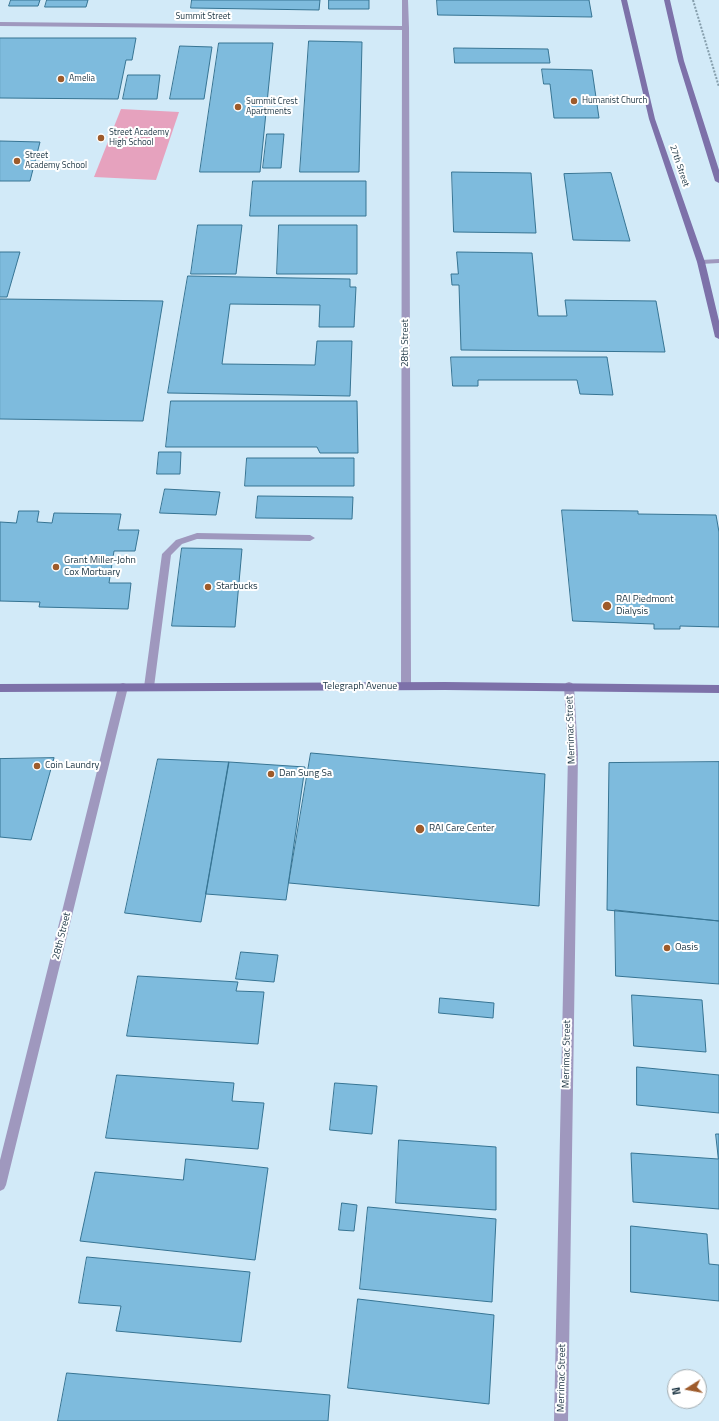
<!DOCTYPE html>
<style>
body{margin:0}
#map{position:relative;width:719px;height:1421px;overflow:hidden;background:#d2eaf8;font-family:"Titillium Web",sans-serif}
canvas{display:block}
.north{position:absolute;left:667px;top:1369px;width:40px;height:40px;box-sizing:border-box;background:#fff;border:1px solid #a4aeb3;border-radius:50%;rotate:259deg;font-size:11px;font-weight:700;line-height:16px;text-align:center;color:#1b3442}
.north::after{content:'';display:block;margin:auto;width:14px;height:18px;background:#9e5b2b;clip-path:polygon(50% 0,100% 100%,50% 72%,0 100%)}
</style>
<div id="map">
<canvas width="719" height="1421"></canvas>
<div class="north">N</div>
</div>
<script>
const c = document.querySelector('canvas').getContext('2d');
c.lineJoin = 'round';
function fillPath(path, color) { c.fillStyle = color; c.fill(path, 'evenodd'); }
function strokePath(path, color, width, dash) { c.strokeStyle = color; c.lineWidth = width; c.lineCap = dash ? 'butt' : 'round'; c.setLineDash(dash || []); c.stroke(path); }
function label(font, color, halo, rows, align = 'center') {
  c.font = font + ' "Titillium Web",sans-serif'; c.lineWidth = 4; c.setLineDash([]); c.textBaseline = 'middle'; c.strokeStyle = halo; c.fillStyle = color; for (const [text, x, y, turn = 0] of rows) {
    c.save(); c.translate(x, y); c.rotate((+turn || 0) * Math.PI / 180); c.textAlign = isNaN(turn) ? turn : align; if (halo) c.strokeText(text, 0, 0); c.fillText(text, 0, 0); c.restore();
  }
}
fillPath(new Path2D(`
 M121 109 179 112 156 180 94 177Z`), '#e6a2be');
const building = new Path2D(`
 M11 0H40L38 6H9Z
 M47 0H88L86 7H45Z
 M192 0H320L319 10 191 8Z
 M329 0H369V9H329Z
 M437 0H589L592 17 438 15Z
 M0 38H136L132 60H126L118 99 0 98Z
 M309 41 362 42 359 172H300Z
 M219 43H273L260 172H200Z
 M180 46 212 47 204 99H170Z
 M454 48 548 49 550 63H455Z
 M542 69 592 70 599 118H554L550 84H544Z
 M128 75H160L157 99H123Z
 M267 134H284L281 168H263Z
 M0 141 40 142 30 181H0Z
 M452 172 531 173 536 233 454 232Z
 M611 173 630 241 573 240 564 174Z
 M253 181H366V216H250Z
 M198 225H242L236 274H191Z
 M279 225H357V274H277Z
 M0 252H20L7 297H0Z
 M457 252 532 253 538 316H567L565 300 656 301 665 352 461 350 459 285H452L451 274H458Z
 M188 276 350 279V287H356L354 327H319L320 305 230 304 222 364 315 365 317 341H352L350 396 168 393Z
 M0 299 163 301 143 421 0 419Z
 M451 357H607L613 395 580 394 577 380H478V386H453Z
 M171 401H357L358 453H320L317 447H166Z
 M159 452H181L180 474H157Z
 M247 458H354V486H245Z
 M165 489 220 492 216 515 160 513Z
 M258 496 353 497 352 519 256 518Z
 M562 510 638 511V514L716 515 719 532V627L680 626V629H654V624L573 621Z
 M19 511H39L37 522 52 523 54 513 121 514 118 530H139L135 551H114L109 583H131L128 609 39 607 40 602 0 601V522L16 523Z
 M182 548 242 549 235 627 172 626Z
 M311 753 545 774 539 906 289 883Z
 M54 758 31 840 0 837V759Z
 M158 759 229 762 201 922 125 913Z
 M229 762 305 767 286 900 206 894Z
 M719 762V921L607 910 609 763Z
 M615 910 719 921V984L616 976Z
 M241 952 278 955 274 982 236 979Z
 M138 976 238 982 236 991 264 992 258 1044 127 1036Z
 M632 995 702 1000 706 1052 634 1046Z
 M440 998 494 1003 493 1018 439 1013Z
 M637 1067 719 1075V1113L637 1105Z
 M117 1075 234 1083 232 1101 264 1103 258 1149 106 1138Z
 M335 1083 377 1086 372 1134 330 1130Z
 M716 1134H719V1209L633 1202 631 1153 718 1159Z
 M399 1140 496 1147V1210L396 1203Z
 M186 1159 268 1168 255 1260 80 1241 95 1172 183 1180Z
 M342 1203 357 1205 354 1231 339 1230Z
 M368 1207 496 1219 492 1302 360 1289Z
 M631 1226 707 1234 709 1264 719 1265V1301L631 1292Z
 M87 1257 250 1272 241 1342 116 1331 121 1306 79 1303Z
 M358 1299 494 1315 489 1404 348 1388Z
 M67 1373 330 1395 328 1421H58Z`);
fillPath(building, '#7ebbdd');
strokePath(building, '#367493', 1);
strokePath(new Path2D(`
 M693 0 719 87`), '#849dab', 2, [2, 1.5]);
fillPath(new Path2D(`
 M719 259V263L701 264 697 262 701 260Z
 M197 533 310 535 315 538 310 541 197 539 182 544 171 555 154 687 152 690H146L144 687 162 554 176 540Z`), '#9f98be');
fillPath(new Path2D(`
 M402 0H408L409 28 411 686 409 689H403L401 686 402 30 0 26V22L402 26Z
 M569 682 572 683 574 686 578 754 568 1421H554L568 754 564 686 566 683Z
 M123 683 126 684 128 687 6 1185 4 1189 0 1191V1160L118 687 120 684Z`), '#9f98be');
fillPath(new Path2D(`
 M621 0H627L655 119 705 262 719 321V339L715 337 697 262 649 119Z
 M664 0H670L684 61 719 170V183L715 181 678 61Z
 M445 682 719 685V693L445 690 0 692V684Z`), '#7d71a9');
for (const [x, y, r, color] of [
 [61,79,4,"#9e5b2b"],
 [574,101,4,"#9e5b2b"],
 [238,107,4,"#9e5b2b"],
 [101,138,4,"#9e5b2b"],
 [17,161,4,"#9e5b2b"],
 [56,567,4,"#9e5b2b"],
 [208,587,4,"#9e5b2b"],
 [607,606,5,"#9e5b2b"],
 [37,766,4,"#9e5b2b"],
 [271,774,4,"#9e5b2b"],
 [420,829,5,"#9e5b2b"],
 [667,948,4,"#9e5b2b"]
]) { const dot = new Path2D(); dot.arc(x, y, r, 0, 2 * Math.PI); c.fillStyle = color; c.fill(dot); strokePath(dot, '#fff', 1.5); }
label('9px', '#1b3442', '#fff', [
 ["Summit Street",203,17],
 ["27th Street",679,166,71]
]);
label('9px', '#1b3442', '#fff', [
 ["Amelia",69,79],
 ["Humanist Church",582,101],
 ["Summit Crest",246,102],
 ["Apartments",246,112],
 ["Street Academy",109,133],
 ["High School",109,143],
 ["Street",25,156],
 ["Academy School",25,166]
], 'left');
label('10px', '#1b3442', '#fff', [
 ["28th Street",406,343,-90],
 ["Telegraph Avenue",360,687],
 ["Merrimac Street",571,730,-92],
 ["28th Street",62,936,-76],
 ["Merrimac Street",567,1054,-89],
 ["Merrimac Street",562,1378,-89]
]);
label('10px', '#1b3442', '#fff', [
 ["Grant Miller-John",64,561],
 ["Cox Mortuary",64,573],
 ["Starbucks",216,587],
 ["RAI Piedmont",616,600],
 ["Dialysis",616,612],
 ["Coin Laundry",45,766],
 ["Dan Sung Sa",279,774],
 ["RAI Care Center",429,829],
 ["Oasis",675,948]
], 'left');
</script>
